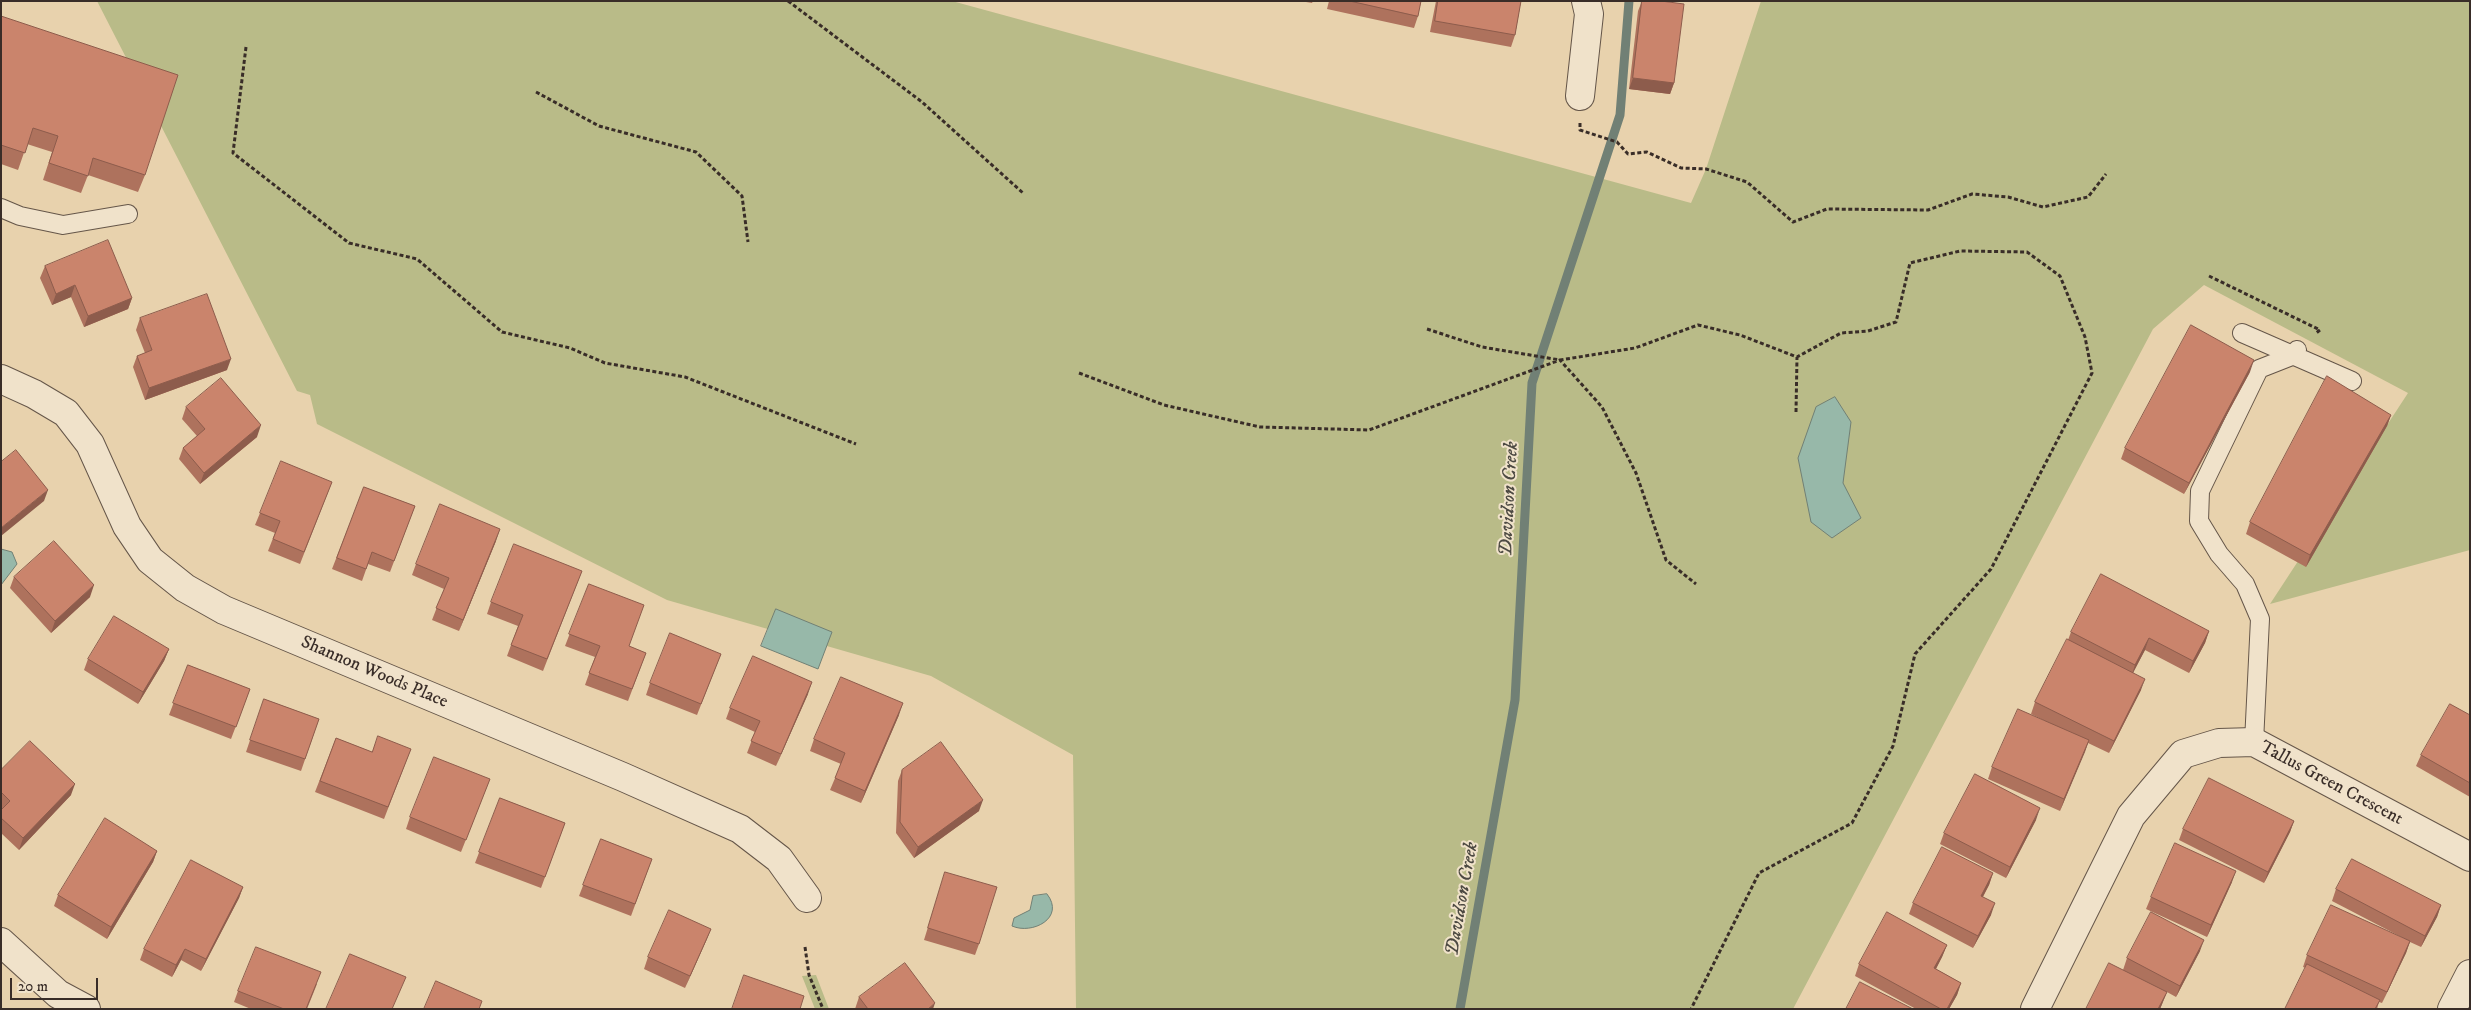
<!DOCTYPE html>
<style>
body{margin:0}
#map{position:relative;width:2471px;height:1010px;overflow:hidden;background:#e8d2ad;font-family:"IM FELL DW Pica",serif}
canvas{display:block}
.frame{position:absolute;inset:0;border:2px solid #392d28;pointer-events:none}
.scale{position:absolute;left:10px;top:978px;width:88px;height:22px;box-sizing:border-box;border:2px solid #392d28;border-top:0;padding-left:6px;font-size:15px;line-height:18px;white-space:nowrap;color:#392d28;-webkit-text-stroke:4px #f0e2ca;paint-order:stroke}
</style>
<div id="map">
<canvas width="2471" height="1010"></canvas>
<div class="frame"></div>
<div class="scale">20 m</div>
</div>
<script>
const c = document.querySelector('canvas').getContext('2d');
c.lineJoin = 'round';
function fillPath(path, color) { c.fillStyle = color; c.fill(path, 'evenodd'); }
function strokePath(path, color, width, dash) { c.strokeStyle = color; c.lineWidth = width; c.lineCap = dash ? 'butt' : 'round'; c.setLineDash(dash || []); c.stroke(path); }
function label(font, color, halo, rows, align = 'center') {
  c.font = font + ' "IM FELL DW Pica",serif'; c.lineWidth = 4; c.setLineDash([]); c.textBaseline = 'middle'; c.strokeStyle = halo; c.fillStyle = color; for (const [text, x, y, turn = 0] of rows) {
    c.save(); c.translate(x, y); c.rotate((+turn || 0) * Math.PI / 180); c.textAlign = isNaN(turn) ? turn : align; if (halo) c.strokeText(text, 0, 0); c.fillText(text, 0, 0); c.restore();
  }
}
fillPath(new Path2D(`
 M97 1H952L1691 203 1706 169 1761 1H2470V550L2270 604 2408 393 2204 285 2153 329 1793 1009H1076L1073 755 931 676 667 600 317 424 310 395 297 391Z
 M816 975 829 1009H815L802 976Z`), '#b9bb88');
const water = new Path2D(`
 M1835 397 1851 422 1843 483 1861 518 1832 538 1811 522 1798 458 1816 407Z
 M1 549 12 552 17 564 1 585Z
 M776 609 832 632 818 669 761 646Z
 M1047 894C1066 918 1032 935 1012 926L1014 918 1030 910 1033 896Z`);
fillPath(water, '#97b8a9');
strokePath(water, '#718075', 1);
strokePath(new Path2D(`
 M1460 1009 1515 700 1532 383 1620 115 1629 1`), '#718075', 9);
const lane = new Path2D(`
 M1 208 20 216 63 225 128 214
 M2242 333 2352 381
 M2254 742 2260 619 2245 584 2219 554 2199 521 2200 491 2259 369 2292 356 2297 350`);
const street = new Path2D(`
 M1580 96 1589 14 1586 1
 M1 379 34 394 66 413 90 444 127 526 150 560 185 588 224 610 623 777 740 829 779 859 807 898
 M1 942 58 994 86 1009
 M2035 1009 2131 816 2183 754 2219 743 2254 742 2470 857
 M2452 1009 2470 974`);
strokePath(lane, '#655649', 20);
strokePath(street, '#655649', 30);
strokePath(new Path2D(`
 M788 1 922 102 1023 193
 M246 47 233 153 349 243 417 259 502 332 570 348 605 363 685 377 856 444
 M536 92 599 126 696 152 742 196 748 242
 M1580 123V130L1617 142 1628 154 1647 152 1681 168 1706 169 1747 182 1793 222 1827 209 1928 210 1972 194 2008 197 2043 207 2088 197 2106 174
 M2209 276 2320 330 2315 334
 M1427 329 1482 347 1560 360 1635 348 1698 325 1740 335 1797 357 1841 333 1868 331 1896 322 1910 263 1960 251 2027 252 2060 276 2085 337 2092 373 1991 569 1915 654 1893 746 1852 823 1759 873 1691 1009
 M1079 373 1164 405 1260 427 1369 430 1560 360 1602 407 1636 473 1666 560 1696 584
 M1796 412 1797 357
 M805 947 809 975 823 1009`), '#392d28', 3, [4, 2.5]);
strokePath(lane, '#f0e2ca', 18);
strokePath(street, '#f0e2ca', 28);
fillPath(new Path2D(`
 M1300 1H1313L1312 3Z
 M1329 1H1421L1418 16 1414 28 1327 9Z
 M1436 1H1521L1515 35 1511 47 1430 32Z
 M1642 1H1661L1674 83 1670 94 1629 89 1638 11Z
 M1 16 145 175 138 192 88 175 81 193 43 180 52 152 27 144 18 170 1 164Z
 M45 266 132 298 128 309 84 327 71 297 52 305 40 278Z
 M140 318 227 370 145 400 133 367 137 356 145 353 136 330Z
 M2250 372 2184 494 2121 459 2125 448Z
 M186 407 257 437 200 484 179 459 183 448 197 436 182 419Z
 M2391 415 2387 426 2306 567 2246 534 2250 522Z
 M332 482 300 564 268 551 275 533 255 525 260 513Z
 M364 487 415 506 390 572 368 564 362 581 332 569Z
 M496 541 459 631 432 620 444 589 412 575 416 564Z
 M582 571 543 671 507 656 518 626 487 614 491 602Z
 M14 577 90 597 51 633 10 588Z
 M589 584 629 646 646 653 628 701 585 685 595 657 565 646Z
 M2209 631 2205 643 2189 673 2145 650 2133 672 2141 690 2109 753 2088 743 2060 811 1988 779 1992 767 2045 721 2031 714 2035 702 2068 640 2071 632Z
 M169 649 164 661 138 704 84 670 88 659Z
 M721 654 697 715 646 695 650 683Z
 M188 665 250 689 231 739 169 715Z
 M808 694 776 766 747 753 755 732 726 719 730 708Z
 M264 699 319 719 301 771 246 752Z
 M899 715 861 803 830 790 841 764 810 751 814 739Z
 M2470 715V797L2416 766 2421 755Z
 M336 738 372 752 411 749 384 819 315 792Z
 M1 770 71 795 19 850 1 833V810L2 809 1 808Z
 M902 770 979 811 914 858 896 833 898 781Z
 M490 779 461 852 406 829 410 817Z
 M500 798 565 823 541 888 475 863Z
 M2036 820 2006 878 1940 844 1944 833Z
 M2294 821 2290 832 2264 883 2179 840 2183 829Z
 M601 839 652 859 631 916 579 896Z
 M157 851 153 862 107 939 54 906 58 895Z
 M945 872 979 944 975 955 924 940Z
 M1993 873 1989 885 1983 897 1991 915 1973 948 1909 914 1913 903Z
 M2232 882 2207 937 2146 909 2151 897Z
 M243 887 239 898 201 971 181 960 172 977 140 960 144 949Z
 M2336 889 2441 905 2437 917 2421 947 2410 942 2406 953 2382 1003 2379 1002 2377 1009H2285L2306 968 2303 967 2307 955 2405 939 2332 901Z
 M711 929 706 941 685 988 644 969 648 957Z
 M1947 945 1942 957 1936 969 1961 983 1957 995 1949 1009H1916L1855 976 1859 964Z
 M2200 951 2176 997 2167 992 2160 1009H2086L2123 970 2127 958Z
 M317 984 307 1009H251L234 1002 238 991Z
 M859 997 933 1009H855Z`), '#ae725d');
fillPath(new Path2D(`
 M1633 78 1674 83 1670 94 1629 89Z
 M75 285 71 297 52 305 56 294Z
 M132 298 128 309 84 327 88 316Z
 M231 359 227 370 145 400 149 388Z
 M2254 360 2250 372 2184 494 2189 483Z
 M2391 415 2387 426 2306 567 2310 555Z
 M261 425 257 437 200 484 204 473Z
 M48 490 44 501 1 536V528Z
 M500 529 496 541 459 631 463 620Z
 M94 585 90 597 51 633 55 621Z
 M2209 631 2205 643 2189 673 2193 661Z
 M2149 638 2145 650 2131 677 2135 665Z
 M169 649 164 661 138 704 143 692Z
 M2145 679 2141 690 2109 753 2114 741Z
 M812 682 808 694 776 766 781 754Z
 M903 703 899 715 861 803 865 791Z
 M2089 740 2085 752 2060 811 2064 799Z
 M75 784 71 795 19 850 23 838Z
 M983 800 979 811 914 858 918 847Z
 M2040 808 2036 820 2006 878 2010 867Z
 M2294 821 2290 832 2264 883 2268 872Z
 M157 851 153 862 107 939 111 927Z
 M2236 871 2232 882 2207 937 2211 925Z
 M1993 873 1989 885 1977 907 1981 896Z
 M243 887 239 898 201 971 206 959Z
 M1995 903 1991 915 1973 948 1978 936Z
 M2441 905 2437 917 2421 947 2425 936Z
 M711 929 706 941 685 988 690 976Z
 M2204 940 2200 951 2176 997 2180 986Z
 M2410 941 2406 953 2382 1003 2387 992Z
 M1947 945 1942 957 1930 980 1934 968Z
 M185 949 181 960 172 977 176 965Z
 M1961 983 1957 995 1949 1009H1947Z
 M2167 992 2160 1009H2158Z
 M935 1003 933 1009H928Z`), '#8d5c4c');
const building = new Path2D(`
 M1350 1H1421L1418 16Z
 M1438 1H1521L1515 35 1435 21Z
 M1642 1H1661L1684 4 1674 83 1633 78Z
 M1 16 178 75 145 175 93 158 88 176 49 163 58 136 33 128 25 153 1 145Z
 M108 240 132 298 88 316 75 285 56 294 45 266Z
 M207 294 231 359 149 388 137 356 152 350 140 318Z
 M2191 325 2254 360 2189 483 2125 448Z
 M2327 376 2391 415 2310 555 2250 522Z
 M221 378 261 425 204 473 183 448 205 429 186 407Z
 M16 450 48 490 1 528V462Z
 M281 461 332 482 304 552 273 539 280 521 260 513Z
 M364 487 415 506 394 561 372 552 366 569 337 558Z
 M440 504 500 529 463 620 436 608 449 578 416 564Z
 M54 541 94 585 55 621 14 577Z
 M514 544 582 571 547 659 511 645 523 615 491 602Z
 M2101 574 2209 631 2193 661 2149 638 2135 665 2071 632Z
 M589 584 644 605 629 646 646 653 632 689 589 673 600 646 569 634Z
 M114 616 169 649 143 692 88 659Z
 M670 633 721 654 701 704 650 683Z
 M2067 639 2145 679 2114 741 2035 702Z
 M753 656 812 682 781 754 751 741 760 721 730 708Z
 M188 665 250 689 236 727 173 703Z
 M841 677 903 703 865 791 835 778 845 753 814 739Z
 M264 699 319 719 305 759 250 740Z
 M2450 704 2470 715V783L2421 755Z
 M2018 709 2089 740 2064 799 1992 767Z
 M378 736 411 749 388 807 320 781 336 738 372 752Z
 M30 741 75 784 23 838 1 818V810L10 801 1 792V770Z
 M941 742 983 800 918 847 900 822 902 770Z
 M434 757 490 779 466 840 410 817Z
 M1975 774 2040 808 2010 867 1944 833Z
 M2209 778 2294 821 2268 872 2183 829Z
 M500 798 565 823 545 877 479 852Z
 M105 818 157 851 111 927 58 895Z
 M601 839 652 859 635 904 583 885Z
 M2175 843 2236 871 2211 925 2151 897Z
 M1942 847 1993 873 1981 896 1995 903 1978 936 1913 903Z
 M2352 859 2441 905 2425 936 2336 889Z
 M191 860 243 887 206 959 185 949 176 965 144 949Z
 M945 872 997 887 979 944 928 928Z
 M2331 905 2410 941 2387 992 2307 955Z
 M669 910 711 929 690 976 648 957Z
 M1887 912 1947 945 1934 968 1961 983 1947 1009H1941L1859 964Z
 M2151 912 2204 940 2180 986 2127 958Z
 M256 947 321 972 306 1009H284L238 991Z
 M350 954 406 977 392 1009H326Z
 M905 963 935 1003 928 1009H868L859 997Z
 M2109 963 2167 992 2158 1009H2086Z
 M2307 964 2380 1000 2375 1009H2285Z
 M744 975 804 996 800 1009H732Z
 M436 981 482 1001 479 1009H424Z
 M1860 982 1913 1009H1846Z`);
fillPath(building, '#ca846c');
strokePath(building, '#8d5c4c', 1);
label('18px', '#392d28', '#f0e2ca', [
 ["Shannon Woods Place",374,673,23],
 ["Tallus Green Crescent",2331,784,28]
]);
label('italic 19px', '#4c4942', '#f0e2ca', [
 ["Davidson Creek",1510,499,-87],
 ["Davidson Creek",1463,899,-80]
]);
</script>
